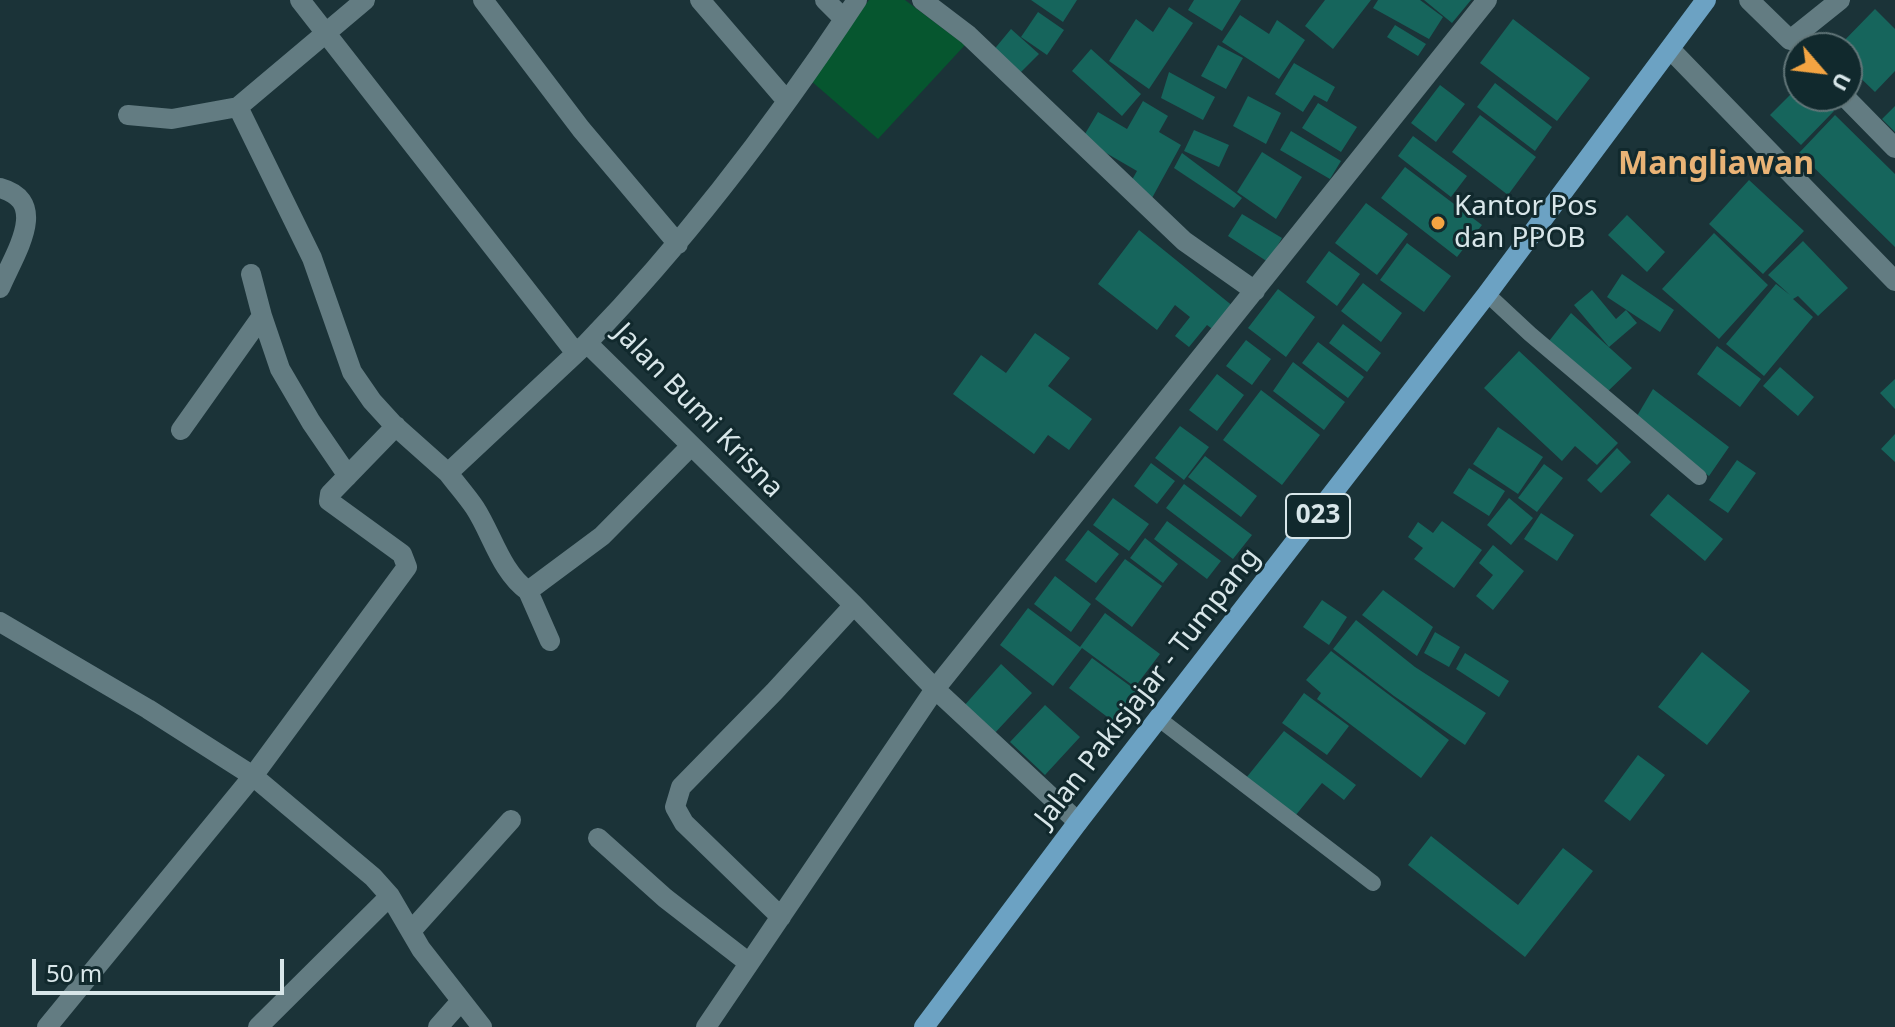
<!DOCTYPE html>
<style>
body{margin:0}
#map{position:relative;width:1895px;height:1027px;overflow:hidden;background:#1b3338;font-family:"Noto Sans",sans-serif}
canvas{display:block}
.north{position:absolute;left:1783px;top:32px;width:80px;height:80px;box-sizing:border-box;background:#11292d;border:2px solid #617578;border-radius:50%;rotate:118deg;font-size:22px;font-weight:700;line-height:32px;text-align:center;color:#d8e6e9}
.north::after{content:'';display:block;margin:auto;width:28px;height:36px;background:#f3a442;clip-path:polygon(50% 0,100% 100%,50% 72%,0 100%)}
.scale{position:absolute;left:32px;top:959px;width:252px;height:36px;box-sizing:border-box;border:4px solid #d8e6e9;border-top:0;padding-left:10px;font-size:24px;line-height:28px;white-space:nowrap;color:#d8e6e9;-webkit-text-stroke:6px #11292d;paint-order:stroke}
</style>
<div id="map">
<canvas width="1895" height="1027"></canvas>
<div class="north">U</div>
<div class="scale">50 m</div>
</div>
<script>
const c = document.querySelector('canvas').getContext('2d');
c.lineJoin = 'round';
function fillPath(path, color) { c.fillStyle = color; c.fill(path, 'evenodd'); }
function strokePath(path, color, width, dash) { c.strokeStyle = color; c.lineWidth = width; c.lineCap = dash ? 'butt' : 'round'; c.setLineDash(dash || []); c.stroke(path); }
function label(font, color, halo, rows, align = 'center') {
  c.font = font + ' "Noto Sans",sans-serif'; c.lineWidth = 6; c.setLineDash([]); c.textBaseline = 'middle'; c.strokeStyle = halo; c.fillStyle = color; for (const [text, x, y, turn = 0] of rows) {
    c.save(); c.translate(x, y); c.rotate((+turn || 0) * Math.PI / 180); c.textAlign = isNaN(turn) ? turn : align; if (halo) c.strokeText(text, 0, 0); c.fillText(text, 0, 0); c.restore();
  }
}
fillPath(new Path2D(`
 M869 0H905L965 45 878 139 810 80Z`), '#06562f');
fillPath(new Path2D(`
 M1031 0H1077L1063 22Z
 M1194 0H1241L1222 31 1188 10Z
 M1325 0H1371L1333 49 1305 26Z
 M1378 0H1420L1443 17 1429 39 1373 8Z
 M1424 0H1471L1452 23Z
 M1169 7 1193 23 1149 89 1109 61 1136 19 1153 32Z
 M1875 9 1895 29V71L1875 92 1847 65V48H1837Z
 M1038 12 1064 30 1047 55 1021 37Z
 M1240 15 1269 34 1277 20 1305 40 1279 79 1222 42Z
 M1513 19 1590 78 1557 121 1480 63Z
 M1395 25 1426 44 1418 56 1387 37Z
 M1011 29 1039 54 1018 75 992 52Z
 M1218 45 1243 58 1226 89 1201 76Z
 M1091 49 1141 94 1122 116 1072 71Z
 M1294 63 1335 87 1327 102 1314 95 1303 112 1275 94Z
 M1169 72 1215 97 1203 120 1161 98Z
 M1495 83 1552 127 1535 151 1477 107Z
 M1440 85 1465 104 1436 142 1411 123Z
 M1799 86V96H1818L1834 111 1801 145 1770 115Z
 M1248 96 1281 113 1266 144 1233 126Z
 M1143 101 1168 116 1159 132 1181 145 1152 198 1129 185 1137 171 1082 139 1098 112 1127 129Z
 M1318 103 1357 127 1341 152 1302 128Z
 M1895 106V132L1882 119Z
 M1480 115 1536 157 1508 195 1452 152Z
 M1835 115 1895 174V247L1799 153Z
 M1194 130 1229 145 1219 167 1184 151Z
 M1291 131 1341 161 1330 179 1280 150Z
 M1413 136 1467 176 1451 197 1398 156Z
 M1262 152 1302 177 1276 219 1237 192Z
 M1182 153 1242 198 1234 208 1174 168Z
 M1405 167 1482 225 1457 257 1381 198Z
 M1749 180 1804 231 1763 274 1709 224Z
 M1366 203 1408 234 1377 275 1335 243Z
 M1242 214 1282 238 1268 262 1228 236Z
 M1627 215 1665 252 1647 272 1608 235Z
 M1139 230 1234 307 1215 331 1207 325 1189 347 1175 336 1190 317 1175 305 1157 330 1098 284Z
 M1714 233 1768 285 1719 339 1662 289Z
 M1803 241 1848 288 1818 316 1798 296 1793 299 1813 317 1764 376 1726 344 1776 284 1790 295 1768 275Z
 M1407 243 1451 276 1424 312 1380 280Z
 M1329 251 1360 274 1337 306 1306 282Z
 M1622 274 1674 310 1660 332 1607 297Z
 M1363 283 1402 313 1381 342 1341 311Z
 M1278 289 1315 317 1286 357 1248 328Z
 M1592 290 1616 319 1626 310 1637 323 1609 347 1574 305Z
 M1571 313 1632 368 1605 394 1546 345Z
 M1343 324 1381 353 1367 372 1329 343Z
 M1035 333 1070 358 1048 386 1092 419 1069 450 1048 435 1034 454 953 394 981 355 1006 373Z
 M1246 340 1271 359 1252 385 1226 366Z
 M1318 342 1364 377 1348 398 1302 363Z
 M1717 346 1761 379 1740 407 1697 374Z
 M1519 351 1618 443 1597 465 1575 446 1562 461 1484 388Z
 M1293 362 1345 402 1324 430 1273 391Z
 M1780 367 1814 397 1798 416 1763 386Z
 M1217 374 1244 395 1217 431 1189 410Z
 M1895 379V409L1880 393Z
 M1653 389 1729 447 1709 476 1634 421Z
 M1261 390 1320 435 1282 485 1223 440Z
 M1180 426 1209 447 1184 480 1155 458Z
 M1498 427 1543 457 1518 494 1473 464Z
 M1895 434V462L1881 449Z
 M1617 448 1631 462 1601 493 1587 480Z
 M1205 456 1257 496 1241 517 1188 477Z
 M1737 460 1756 473 1728 513 1709 500Z
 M1151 463 1175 481 1157 504 1134 486Z
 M1544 464 1563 478 1537 512 1518 498Z
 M1469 468 1505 491 1489 516 1453 493Z
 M1184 484 1252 535 1233 559 1166 508Z
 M1668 494 1723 539 1705 561 1650 515Z
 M1113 498 1149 524 1129 551 1093 525Z
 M1509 498 1533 518 1511 545 1487 525Z
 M1541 513 1574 535 1557 561 1524 539Z
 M1167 521 1221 561 1207 579 1154 539Z
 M1442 521 1482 550 1454 588 1414 559 1423 548 1408 537 1418 522 1433 533Z
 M1088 530 1119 554 1096 583 1065 560Z
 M1145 538 1178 564 1163 583 1130 558Z
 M1493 545 1524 571 1493 610 1476 596 1493 575 1479 563Z
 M1125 559 1162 586 1132 627 1095 599Z
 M1055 576 1091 604 1071 632 1034 604Z
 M1383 590 1433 627 1417 656 1362 615Z
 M1322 600 1347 617 1329 645 1303 627Z
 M1028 608 1080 647 1105 613 1160 654 1135 687 1082 648 1053 686 1000 645Z
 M1356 620 1415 667 1486 713 1465 745 1394 696 1333 649Z
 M1435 632 1460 647 1449 667 1424 653Z
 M1331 651 1449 740 1421 778 1317 699 1321 693 1306 680Z
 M1702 652 1750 691 1707 745 1658 707Z
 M1465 653 1509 681 1499 697 1456 669Z
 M1092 658 1137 691 1114 722 1069 688Z
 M1001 664 1032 693 993 735 963 707Z
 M1304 693 1349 726 1327 755 1282 723Z
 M1045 705 1080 737 1045 775 1010 742Z
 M1284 731 1356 785 1344 800 1322 783 1291 821 1242 783Z
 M1638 755 1665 775 1630 821 1604 801Z
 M1431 836 1518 905 1563 848 1593 871 1525 957 1408 865Z`), '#16655c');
strokePath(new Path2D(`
 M1487 294 1530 334 1699 477
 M1159 719 1373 883`), '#637c82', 16);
strokePath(new Path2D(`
 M300 0 575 352
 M483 0 581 129 678 244
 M700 0 786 100
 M825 0 844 19
 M857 0C777 121 688 239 587 343L854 605 935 689 1078 822
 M922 0 968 35 1184 241 1255 291
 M1749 0 1790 40 1840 0
 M1670 49 1895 281
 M1844 96 1895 148
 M238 107 365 0
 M128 115 172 119 238 107 312 258 352 372 372 401 393 424 448 473 587 343
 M0 188C51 202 14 254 0 288
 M251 274 262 316
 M181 430 262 316 280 369 311 422 348 476
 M448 473C457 485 467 496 475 508 492 534 501 572 528 591L550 641
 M528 591 602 536 691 446
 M0 622 148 709 253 776 373 877 390 896 421 949 482 1027
 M598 838 665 898 749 963
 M781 917 684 823 675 807 681 787 774 692 854 605
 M411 931 511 820
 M47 1027 253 776 407 567 402 554 329 501 330 494 396 426
 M258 1027 390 896
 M438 1027 461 1001
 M706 1027 935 689 1487 0`), '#637c82', 20);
strokePath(new Path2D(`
 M924 1027 1078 822 1487 294 1706 0`), '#6ca2c3', 20);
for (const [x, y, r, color] of [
 [1438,223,8,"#f3a442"]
]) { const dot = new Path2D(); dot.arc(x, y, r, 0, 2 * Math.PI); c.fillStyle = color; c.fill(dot); strokePath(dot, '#11292d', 3); }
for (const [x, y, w] of [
 [1318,516,64]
]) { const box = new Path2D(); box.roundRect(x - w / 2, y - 22, w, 44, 6); c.fillStyle = '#11292d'; c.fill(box); strokePath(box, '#d8e6e9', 2); }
label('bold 26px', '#d8e6e9', null, [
 ["023",1318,516]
]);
label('28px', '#d8e6e9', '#11292d', [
 ["Kantor Pos",1454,207],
 ["dan PPOB",1454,239]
], 'left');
label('28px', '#d8e6e9', '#11292d', [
 ["Jalan Bumi Krisna",698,411,46],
 ["Jalan Pakisjajar - Tumpang",1148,688,-52]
]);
label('bold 32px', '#e9b376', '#11292d', [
 ["Mangliawan",1716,165]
]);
</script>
